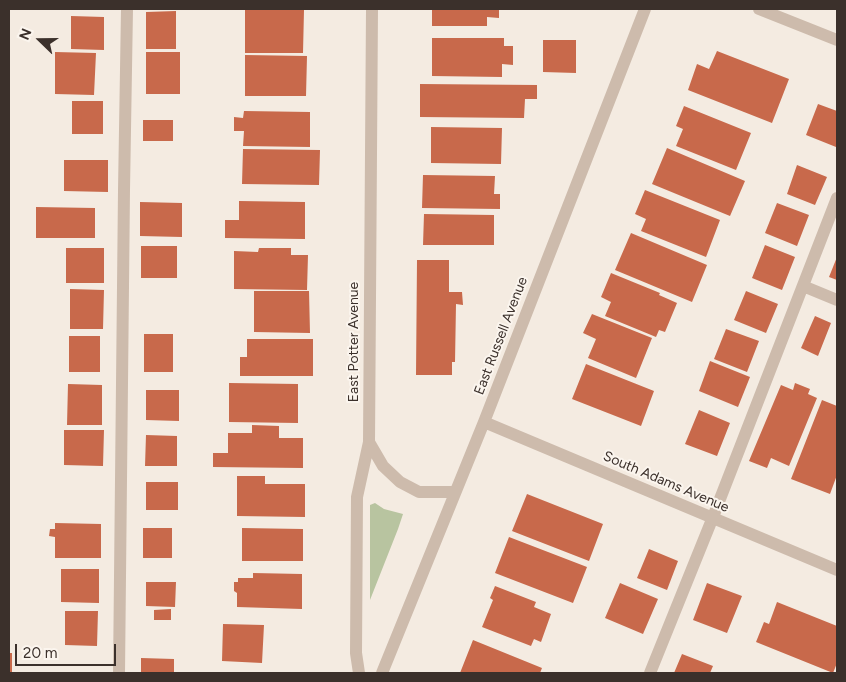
<!DOCTYPE html>
<style>
body{margin:0}
#map{position:relative;width:846px;height:682px;overflow:hidden;background:#f4ebe1;font-family:Figtree,sans-serif}
canvas{display:block}
.frame{position:absolute;inset:0;border:10px solid #3b302b;pointer-events:none}
.north{position:absolute;left:15px;top:15px;width:50px;height:50px;-webkit-text-stroke:4px #fbf5ee;paint-order:stroke;rotate:292deg;font-size:14px;font-weight:700;line-height:20px;text-align:center;color:#3b302b}
.north::after{content:'';display:block;margin:auto;width:18px;height:22px;background:#3b302b;clip-path:polygon(50% 0,100% 100%,50% 72%,0 100%)}
.scale{position:absolute;left:15px;top:644px;width:101px;height:22px;box-sizing:border-box;border:2px solid #3b302b;border-top:0;padding-left:6px;font-size:15px;line-height:18px;white-space:nowrap;color:#3b302b;-webkit-text-stroke:4px #fbf5ee;paint-order:stroke}
</style>
<div id="map">
<canvas width="846" height="682"></canvas>
<div class="frame"></div>
<div class="north">N</div>
<div class="scale">20 m</div>
</div>
<script>
const c = document.querySelector('canvas').getContext('2d');
c.lineJoin = 'round';
function fillPath(path, color) { c.fillStyle = color; c.fill(path, 'evenodd'); }
function strokePath(path, color, width, dash) { c.strokeStyle = color; c.lineWidth = width; c.lineCap = dash ? 'butt' : 'round'; c.setLineDash(dash || []); c.stroke(path); }
function label(font, color, halo, rows, align = 'center') {
  c.font = font + ' Figtree,sans-serif'; c.lineWidth = 4; c.setLineDash([]); c.textBaseline = 'middle'; c.strokeStyle = halo; c.fillStyle = color; for (const [text, x, y, turn = 0] of rows) {
    c.save(); c.translate(x, y); c.rotate((+turn || 0) * Math.PI / 180); c.textAlign = isNaN(turn) ? turn : align; if (halo) c.strokeText(text, 0, 0); c.fillText(text, 0, 0); c.restore();
  }
}
fillPath(new Path2D(`
 M375 503 384 509 403 514 398 529 370 600V505Z`), '#b8c4a0');
fillPath(new Path2D(`
 M432 9H499V18L487 17V26H432Z
 M245 10H304L303 53H245Z
 M176 11V49H146V12Z
 M71 16 104 17V50L71 49Z
 M432 38H504V46H513V65L502 64V77L432 76Z
 M543 40H576V73L543 72Z
 M717 51 789 79 772 123 688 90 697 64 709 69Z
 M55 52 96 53 94 95 55 94Z
 M146 52H180V94H146Z
 M245 55 307 56 306 96H245Z
 M420 84 537 85V99H525L524 118 420 117Z
 M72 101H103V134H72Z
 M818 104 837 111 836 147 806 135Z
 M684 106 751 133 736 170 676 146 683 129 676 126Z
 M244 111 310 112V147L243 146 244 131H234V117L243 118Z
 M143 120H173V141H143Z
 M431 127 502 128 501 164 431 163Z
 M667 148 745 181 730 216 652 184Z
 M243 149 320 150 319 185 242 184Z
 M64 160H108V192L64 191Z
 M797 165 827 177 815 205 787 194Z
 M423 175 495 176 494 194H500V209L422 208Z
 M645 190 720 220 706 257 641 231 646 219 635 214Z
 M239 201 305 202V239L225 238V220H239Z
 M140 202 182 203V237L140 236Z
 M777 203 809 215 797 246 765 233Z
 M36 207 95 208V238H36Z
 M424 214 494 215V245H423Z
 M631 233 707 265 692 302 615 270Z
 M765 245 795 257 782 290 752 278Z
 M141 246H177V278H141Z
 M66 248H104V283H66Z
 M259 248H291V255H308L307 290 234 289V251L258 252Z
 M837 257V280L829 277Z
 M417 260H449V292H462L463 305 456 304 455 362H452V375H416Z
 M611 273 660 293 659 295 677 303 665 332 659 330 656 337 605 316 611 302 601 297Z
 M70 289 104 290 103 329H70Z
 M254 291H309L310 333 254 332Z
 M746 291 778 304 766 333 734 320Z
 M592 314 652 338 636 378 588 358 596 339 583 333Z
 M815 316 831 323 818 356 801 348Z
 M726 329 759 341 747 372 714 359Z
 M144 334H173V372H144Z
 M69 336H100V372H69Z
 M247 339H313V376H240V357H247Z
 M710 361 750 377 738 407 699 391Z
 M586 364 654 391 641 426 572 399Z
 M229 383 298 384V423L229 422Z
 M795 383 810 389 808 394 817 398 789 466 771 458 767 468 749 461 781 385 793 390Z
 M68 384 102 385V425H67Z
 M146 390H179V421L146 420Z
 M822 400 837 406V475L830 494 791 479Z
 M699 410 730 423 717 456 685 444Z
 M252 425 279 426V438H303V468L213 467V453H228V433H252Z
 M64 430H104L103 466 64 465Z
 M146 435 177 436V466H145Z
 M237 476H265V484H305V517L237 516Z
 M146 482H178V510H146Z
 M527 494 603 524 589 561 512 531Z
 M55 523 101 524V558H55V537L49 536 50 529H55Z
 M143 528H172V558H143Z
 M242 528 303 529V561H242Z
 M509 537 587 567 573 603 495 573Z
 M649 549 678 561 667 590 637 578Z
 M61 569H99V603L61 602Z
 M253 573 302 574V609L237 607V593L234 591V582H238V578H253Z
 M146 582H176L175 607 146 606Z
 M620 583 658 599 643 634 605 618Z
 M707 583 742 596 727 633 693 620Z
 M495 586 536 602 534 607 551 614 541 642 534 639 531 646 482 627 493 600 490 598Z
 M777 602 837 626V663L833 673 756 642 764 622 769 624Z
 M171 609V620H154V610Z
 M65 611H98L97 646 65 645Z
 M223 624 264 625 262 663 222 661Z
 M473 640 542 668 540 673H460Z
 M9 653H12V673H9Z
 M682 654 713 666 710 673H674Z
 M141 658 174 659V673H141Z`), '#c8694b');
strokePath(new Path2D(`
 M803 286 837 300
 M119 673 124 190 127 9
 M650 673 713 517 837 198`), '#cdbbac', 12);
strokePath(new Path2D(`
 M759 9 837 40
 M484 422 837 570
 M369 442 383 466 400 482 419 492H455
 M359 673 356 653 357 497 369 442 372 9
 M382 673 484 422 645 9`), '#cdbbac', 12);
label('14px', '#3b302b', '#fbf5ee', [
 ["East Russell Avenue",501,336,-69],
 ["East Potter Avenue",354,342,-90],
 ["South Adams Avenue",666,482,23]
]);
</script>
